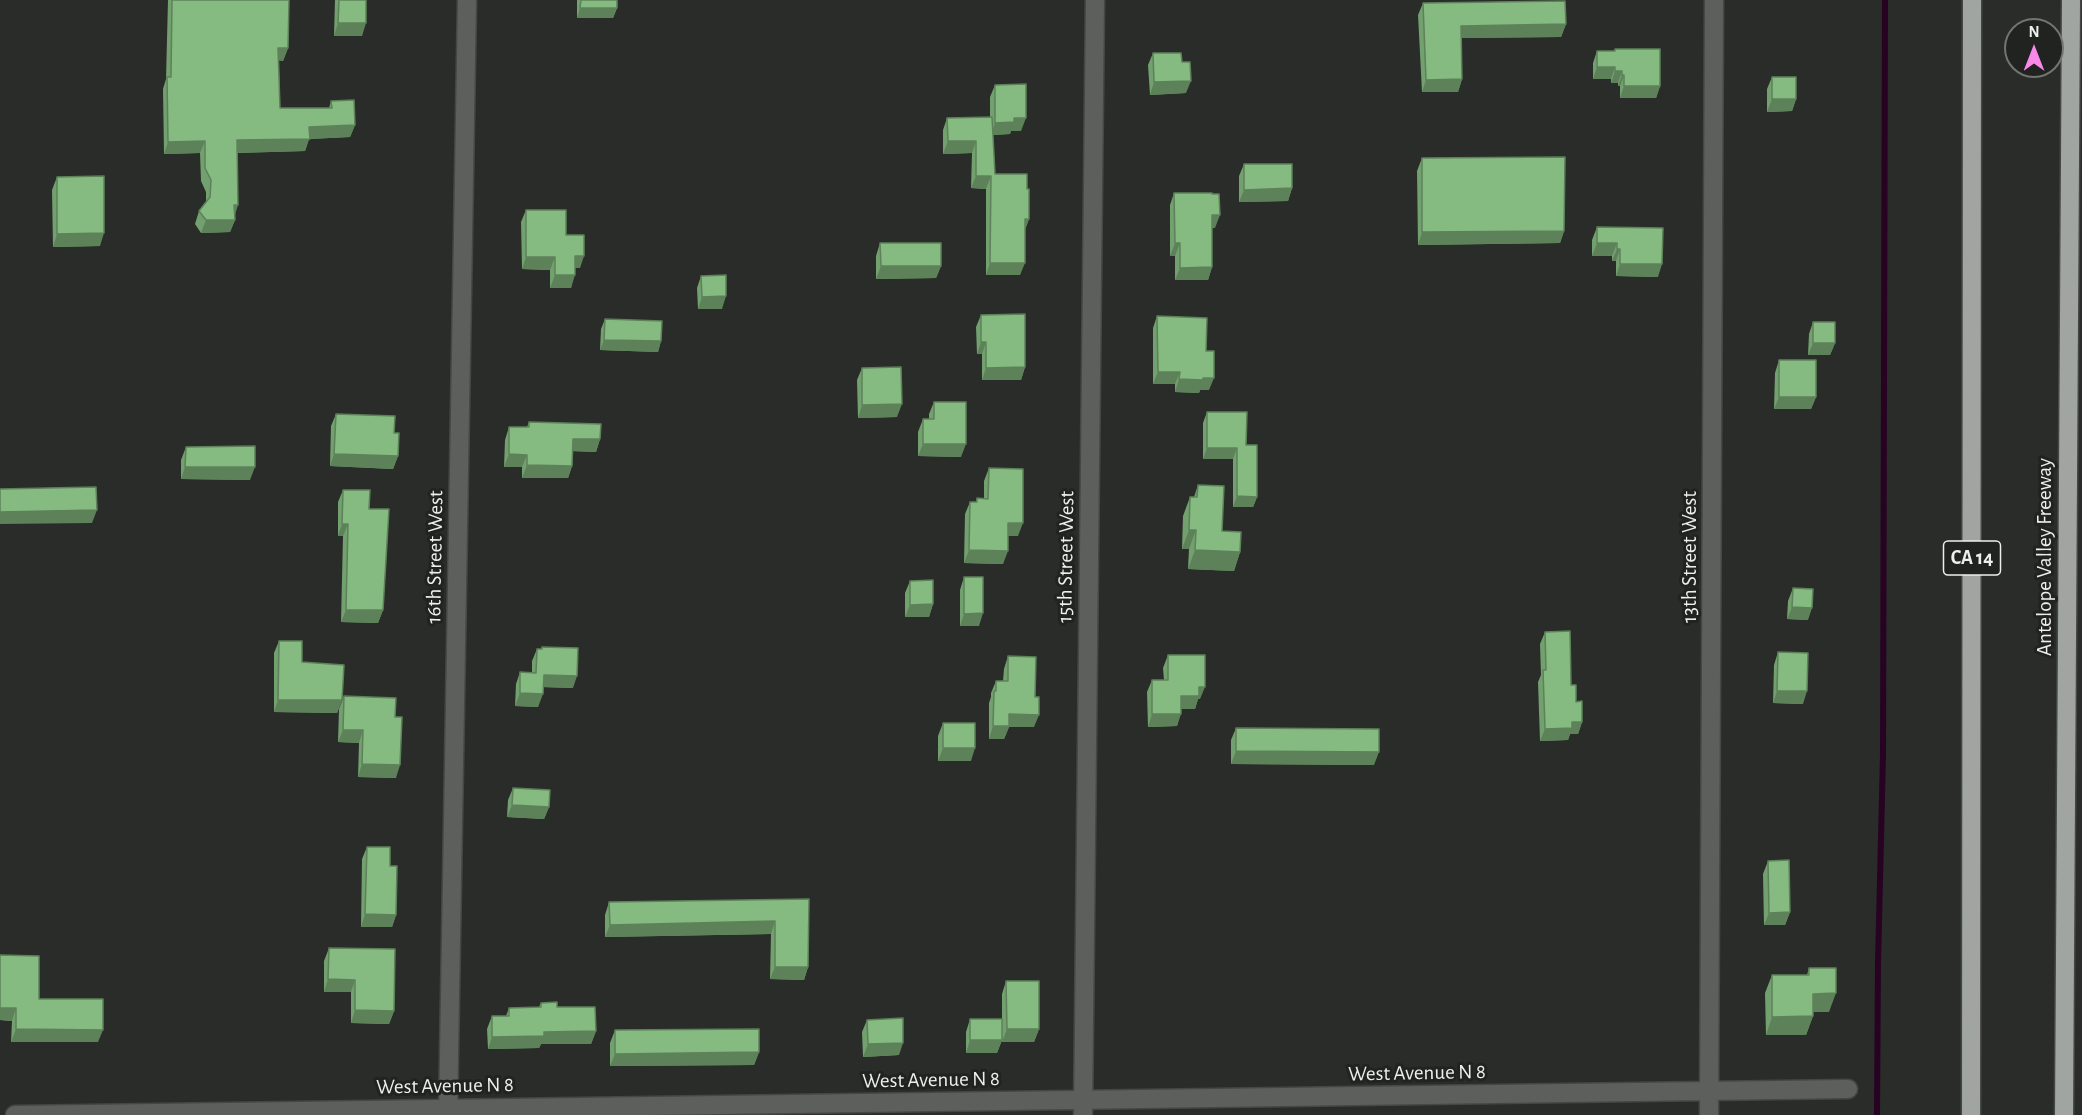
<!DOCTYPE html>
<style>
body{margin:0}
#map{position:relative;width:2082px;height:1115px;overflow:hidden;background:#2a2c29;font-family:"Alegreya Sans",sans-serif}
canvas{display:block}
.north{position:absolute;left:2004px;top:18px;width:60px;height:60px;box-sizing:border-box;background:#202320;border:2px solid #727572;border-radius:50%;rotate:0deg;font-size:16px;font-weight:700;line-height:24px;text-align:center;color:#edefed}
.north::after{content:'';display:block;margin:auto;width:21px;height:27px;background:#f988e9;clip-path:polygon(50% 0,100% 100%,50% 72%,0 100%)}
</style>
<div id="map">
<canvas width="2082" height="1115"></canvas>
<div class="north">N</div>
</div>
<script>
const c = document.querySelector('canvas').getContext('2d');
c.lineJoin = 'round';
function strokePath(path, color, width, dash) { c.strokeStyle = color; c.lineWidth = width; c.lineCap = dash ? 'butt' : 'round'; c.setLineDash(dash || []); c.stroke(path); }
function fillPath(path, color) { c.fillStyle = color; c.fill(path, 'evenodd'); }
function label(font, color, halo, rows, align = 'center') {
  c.font = font + ' "Alegreya Sans",sans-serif'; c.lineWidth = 6; c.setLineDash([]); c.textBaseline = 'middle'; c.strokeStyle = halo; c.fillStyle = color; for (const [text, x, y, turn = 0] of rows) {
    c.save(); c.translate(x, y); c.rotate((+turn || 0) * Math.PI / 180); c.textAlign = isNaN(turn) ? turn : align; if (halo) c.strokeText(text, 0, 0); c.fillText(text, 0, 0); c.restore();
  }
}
strokePath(new Path2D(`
 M1877 1115 1878 963 1883 755 1885 0`), '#270223', 6);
const street = new Path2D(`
 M15 1115 1848 1089
 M448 1115 467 0
 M1083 1115 1095 0
 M1709 1115 1714 0`);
const highway = new Path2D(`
 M1971 1115 1972 0
 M2064 1115 2071 0`);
strokePath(street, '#454744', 21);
strokePath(highway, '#454744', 21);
strokePath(street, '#5d5f5d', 18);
strokePath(highway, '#a1a5a1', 18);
fillPath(new Path2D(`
 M168 0H289L288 48 283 61 279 60 280 108H329L331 101 355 125 350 137 309 139 305 151 237 153 235 220 230 232 201 233 195 224 199 211 206 203V192L201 181 200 153 164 154 163 89 166 79Z
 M335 0H366L362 36H334Z
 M577 0H617V8L613 18H577Z
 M1423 3 1566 24 1561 37 1461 38 1462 79 1458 92H1422L1418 15Z
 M1615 49 1660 86 1656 98H1620V86H1618V83H1611V79H1593V63L1597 51H1614Z
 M1153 53 1186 93 1150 95 1148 65Z
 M1772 77 1796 99 1792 111 1767 112V89Z
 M995 85 1021 131H1011L1010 134 993 135 995 174 1027 189 1029 219 1025 230 1020 275H986V189L971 188 972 153 943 154V130L947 118 990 117V97Z
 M1422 158 1564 231 1560 243 1418 245 1417 171Z
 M1244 164 1292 188 1288 201 1239 202V176Z
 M57 177 100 246 53 247 52 190Z
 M1174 193 1215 228H1212V267L1208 280H1175V256H1170V205Z
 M526 210 566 235 580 268H575L571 288H550V270L522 269 521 222Z
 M1597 227 1658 277 1616 276V261H1612V256H1592V240Z
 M880 243 941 266 936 278 876 279V256Z
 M701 276 722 309H698L697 288Z
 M981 315 1025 367 1021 380H982V354H977L976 327Z
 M1157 316 1206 351 1209 390H1200L1199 393 1175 392V384H1153V328Z
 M605 319 661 341 658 352 600 350 601 329Z
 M1813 322 1835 343 1830 355H1808L1809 334Z
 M1779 360 1816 397 1811 409H1774L1775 373Z
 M862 368 897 417 858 418 857 380Z
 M934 402 961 457 918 456V432L923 419H929V414Z
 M1207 412 1246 445 1257 497 1253 507H1233V459H1203V423Z
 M336 414 394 433 398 456 393 469 330 466 331 426Z
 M529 422 600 439 596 452 573 451 572 466 568 478H522V467H504L505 440 509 427H527Z
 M186 447 250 480 181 479V460Z
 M989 468 1018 536H1008L1003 564 964 563 965 514 970 502H976L977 498 984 499V481Z
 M1198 485 1222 531 1240 552 1234 571 1188 569 1189 549H1182L1183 516 1190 497H1194Z
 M343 490 383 610 378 623 341 622 343 536H338V502Z
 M964 577 979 626H960V590Z
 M910 581 933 604 929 617H905V593Z
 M1793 588 1808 620 1787 619 1788 601Z
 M1545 632 1571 685 1582 722 1578 734H1570L1568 740 1540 741 1538 682 1541 675 1540 644Z
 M279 641 342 700 337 713 274 712V653Z
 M542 647 573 688 543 687 538 707 515 706 516 684 520 672H532V661L537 649H541Z
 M1778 652 1803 704 1773 703 1774 665Z
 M1168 655 1200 699H1198L1195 709H1181L1177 726 1148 727 1147 692 1152 680H1164L1163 668Z
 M1008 656 1034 727H1009L1004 739H989V703L991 697V693L996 681H1003L1004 669Z
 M344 696 395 717 396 778 358 777 359 743 338 742 339 709Z
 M943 723 971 761H938V736Z
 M1236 728 1374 765 1231 764V740Z
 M513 788 549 807 544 819 507 817 508 800Z
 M367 847 390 866 396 915 392 927H361L362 859Z
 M1768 861 1790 912 1785 925H1764L1763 874Z
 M809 899 808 967 804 980 770 979 771 934 605 937V915L609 902Z
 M329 948 394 1011 389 1024 351 1023V992H324V961Z
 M0 955 39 999 98 1042H11L12 1021 0 1020Z
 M1809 968 1829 1012H1813V1016L1806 1035H1766L1765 993 1772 975H1807Z
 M1006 981 1039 1029 1034 1042H1002V1040L997 1053H966V1032L970 1019H1002V994Z
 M541 1003 557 1007 596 1031 591 1044H541L539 1048 488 1049 487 1029 492 1016H506L509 1008 539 1007Z
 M867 1020 899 1055 863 1057 862 1032Z
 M615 1030 759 1052 754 1065 610 1066V1043Z`), '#72a06e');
fillPath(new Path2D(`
 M580 8H617L613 18H577Z
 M338 23H366L362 36H334Z
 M1566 24 1561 37 1456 38 1461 26Z
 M278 48H288L283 61 274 60Z
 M1597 67H1615L1611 79H1593Z
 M1615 71H1622L1618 83H1611Z
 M1622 75H1624L1620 86H1618Z
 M1462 79 1458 92H1422L1426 80Z
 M1191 81 1186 93 1150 95 1154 82Z
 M1624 86H1660L1656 98H1620Z
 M1772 99H1796L1792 111 1767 112Z
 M1014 118H1026L1021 131H1011L1010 134 991 135 995 123Z
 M355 125 350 137 309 139 305 151 233 153 237 140 309 127Z
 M205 141 200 153 164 154 168 142Z
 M948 141H976L972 153 943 154Z
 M976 176H991L986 189 971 188Z
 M1292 188 1288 201 1239 202 1244 190Z
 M234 205H238L234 218Z
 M1212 215H1220L1215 228H1207Z
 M1025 219H1029L1024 231Z
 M206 220H235L230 232 201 233Z
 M1564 231 1560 243 1418 245 1422 232Z
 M104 233 100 246 53 247 57 234Z
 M1175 243H1180L1175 256H1170Z
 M1597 243H1617L1612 256H1592Z
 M1617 249H1620L1616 261H1612Z
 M575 256H584L580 268H571Z
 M526 257H555L550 270 522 269Z
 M990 263H1025L1020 275H986Z
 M1620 264H1662L1658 277 1616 276Z
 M881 266H941L936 278 876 279Z
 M1212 267 1208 280H1175L1180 268Z
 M555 275H575L571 288H550Z
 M726 296 722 309H698L702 297Z
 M604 340 661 341 658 352 600 350Z
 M981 342H986L982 354H977Z
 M1813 343H1835L1830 355H1808Z
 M1025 367 1021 380H982L986 368Z
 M1158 372H1180L1175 384H1153Z
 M1203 378H1214L1209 390H1200L1199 393 1175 392 1179 379Z
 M1779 397H1816L1811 409H1774Z
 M902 404 897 417 858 418 862 405Z
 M573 439H600L596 452 568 451Z
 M923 444H966L961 457 918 456Z
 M1207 448H1237L1233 459H1203Z
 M334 454 398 456 393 469 330 466Z
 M509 454 527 455 522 467H504Z
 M527 465 572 466 568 478H522Z
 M185 467H255L250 480 181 479Z
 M1237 496 1257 497 1253 507H1233Z
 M97 510 92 523 0 524V512Z
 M1008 523H1023L1018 536H1004Z
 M342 524H348L343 536H338Z
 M1189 530H1196L1189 549H1182Z
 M969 550 1008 551 1003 564 964 563Z
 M1195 550 1240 552 1234 571 1188 569Z
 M933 604 929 617H905L910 605Z
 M1792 607 1812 608 1808 620 1787 619Z
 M346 610H383L378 623 341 622Z
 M983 613 979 626H960L964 614Z
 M544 675 577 676 573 688 540 687Z
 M1199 687H1205L1200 699H1198L1195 709H1177L1181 696Z
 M1777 691H1807L1803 704 1773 703Z
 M520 693 543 694 538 707 515 706Z
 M278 700H342L337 713 274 712Z
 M1009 714 1039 715 1034 727H1009L1004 739H989L993 726Z
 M1152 714H1181L1177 726 1148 727Z
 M1572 722H1582L1578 734H1570L1568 740 1540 741 1545 729Z
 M343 730H363L359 743 338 742Z
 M943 748H975L971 761H938Z
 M1236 751 1379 752 1374 765 1231 764Z
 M362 764 400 765 396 778 358 777Z
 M512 805 549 807 544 819 507 817Z
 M1790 912 1785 925H1764L1769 913Z
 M365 914 396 915 392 927H361Z
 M775 921 771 934 605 937 610 925Z
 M775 967H808L804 980 770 979Z
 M328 979 355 980 351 992H324Z
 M1836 993 1829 1012H1806L1813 994Z
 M0 1008H16L12 1021 0 1020Z
 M355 1010 394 1011 389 1024 351 1023Z
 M1813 1016 1806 1035H1766L1772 1017Z
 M16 1029 103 1030 98 1042H11Z
 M1007 1029H1039L1034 1042H1002Z
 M596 1031 591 1044H541L539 1048 488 1049 492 1037 544 1032Z
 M970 1040H1002L997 1053H966Z
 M903 1043 899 1055 863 1057 868 1044Z
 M759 1052 754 1065 610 1066 615 1054Z`), '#5d825a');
const building = new Path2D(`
 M172 0H289L288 48H278L280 108H332L331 101 354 100 355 125 309 127 310 139 237 140 238 205H234L235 220H206L199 211 210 197 211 180 205 168V141L168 142 167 77H171Z
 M339 0H366V23H338Z
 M581 0H617V8H580Z
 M1565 1 1566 24 1461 26 1462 79 1426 80 1423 3Z
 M1615 49H1660V86H1624V75H1622V71H1615V67H1597V51H1615Z
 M1153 53H1181L1182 62H1190L1191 81 1154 82Z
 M1772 77H1796V99H1772Z
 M1026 84V118H1014V122L995 123V85Z
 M992 117 995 174H1027V189H1029V219H1025V263H990L991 176H976V141H948L947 118Z
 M1565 157 1564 231 1422 232V158Z
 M1244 164H1292V188L1244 190Z
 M104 176V233L57 234V177Z
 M1174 193H1212V194H1219L1220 215H1212V267L1180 268V243H1175Z
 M526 210H566V235H584V256H575V275H555V257H526Z
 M1597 227 1663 228 1662 264H1620V249H1617V243H1597Z
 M880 243H941V266H881Z
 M726 275V296L702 297 701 276Z
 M1025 314V367L986 368V342H981V315Z
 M1157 316 1207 318 1206 351H1214V378H1203V380L1179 379 1180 372H1158Z
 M605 319 662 321 661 341 604 340Z
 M1813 322H1835V343H1813Z
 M1779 360H1816V397H1779Z
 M901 367 902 404 862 405V368Z
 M934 402H966V444H923V419H934Z
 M1207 412H1247L1246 445H1257V497L1237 496V448H1207Z
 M336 414 395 416 394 433H399L398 456 334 454Z
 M529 422 601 424 600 439H573L572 466 527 465V455L509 454V427H529Z
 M255 446V467H185L186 447Z
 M989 468 1023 469V523H1008V551L969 550 970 502H977V498L988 499Z
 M1198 485 1224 486 1222 531 1241 532 1240 552 1195 550 1196 530H1189L1190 497H1197Z
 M96 487 97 510 0 512V489Z
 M343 490H370L369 509H389L383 610H346L348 524H342Z
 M964 577H983V613L964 614Z
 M933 580V604L910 605V581Z
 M1793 588 1813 589 1812 608 1792 607Z
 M1570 631 1571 685H1576V702L1582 701V722H1572V728L1545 729 1543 670H1546L1545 632Z
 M279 641H302V662L344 665 342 700H278Z
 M542 647 578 648 577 676 544 675 543 694 520 693V672L536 673 537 649H542Z
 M1778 652 1808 653 1807 691H1777Z
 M1168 655H1205V687H1199V696H1181V714H1152V680H1168Z
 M1008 656 1036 657 1035 697H1039V715L1009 714V726H993L994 691H996V681H1008Z
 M344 696 396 698 395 717H402L400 765 362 764 363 730H343Z
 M943 723H975V748H943Z
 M1236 728 1379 729V752L1236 751Z
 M513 788 550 790 549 807 512 805Z
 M367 847H390V866H397L396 915 365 914Z
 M1789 860 1790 912 1769 913 1768 861Z
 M809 899 808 967H775V921L610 925 609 902Z
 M329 948 395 949 394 1011 355 1010V980L328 979Z
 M0 955 39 956V999H103V1030L16 1029V1008H0Z
 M1809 968H1836V993L1813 994V1016L1772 1017V975H1809Z
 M1006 981H1039V1029H1007Z
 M557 1002V1007H595L596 1031 544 1032V1036L492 1037V1016H509V1008L541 1007V1003Z
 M903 1018V1043L868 1044 867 1020Z
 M970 1019H1002V1040H970Z
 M759 1029V1052L615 1054V1030Z`);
fillPath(building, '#85ba80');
strokePath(building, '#5d825a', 1.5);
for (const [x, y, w] of [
 [1972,558,57]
]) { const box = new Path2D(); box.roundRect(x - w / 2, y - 17, w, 34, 4.5); c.fillStyle = '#202320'; c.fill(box); strokePath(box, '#edefed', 1.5); }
label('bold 20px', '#edefed', null, [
 ["CA 14",1972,558]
]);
label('21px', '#edefed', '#202320', [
 ["16th Street West",435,557,-89],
 ["15th Street West",1066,557,-89],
 ["13th Street West",1690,557,-90],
 ["Antelope Valley Freeway",2045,557,-90],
 ["West Avenue N 8",1417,1073,-1],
 ["West Avenue N 8",931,1080,-1],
 ["West Avenue N 8",445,1086,-1]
]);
</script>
